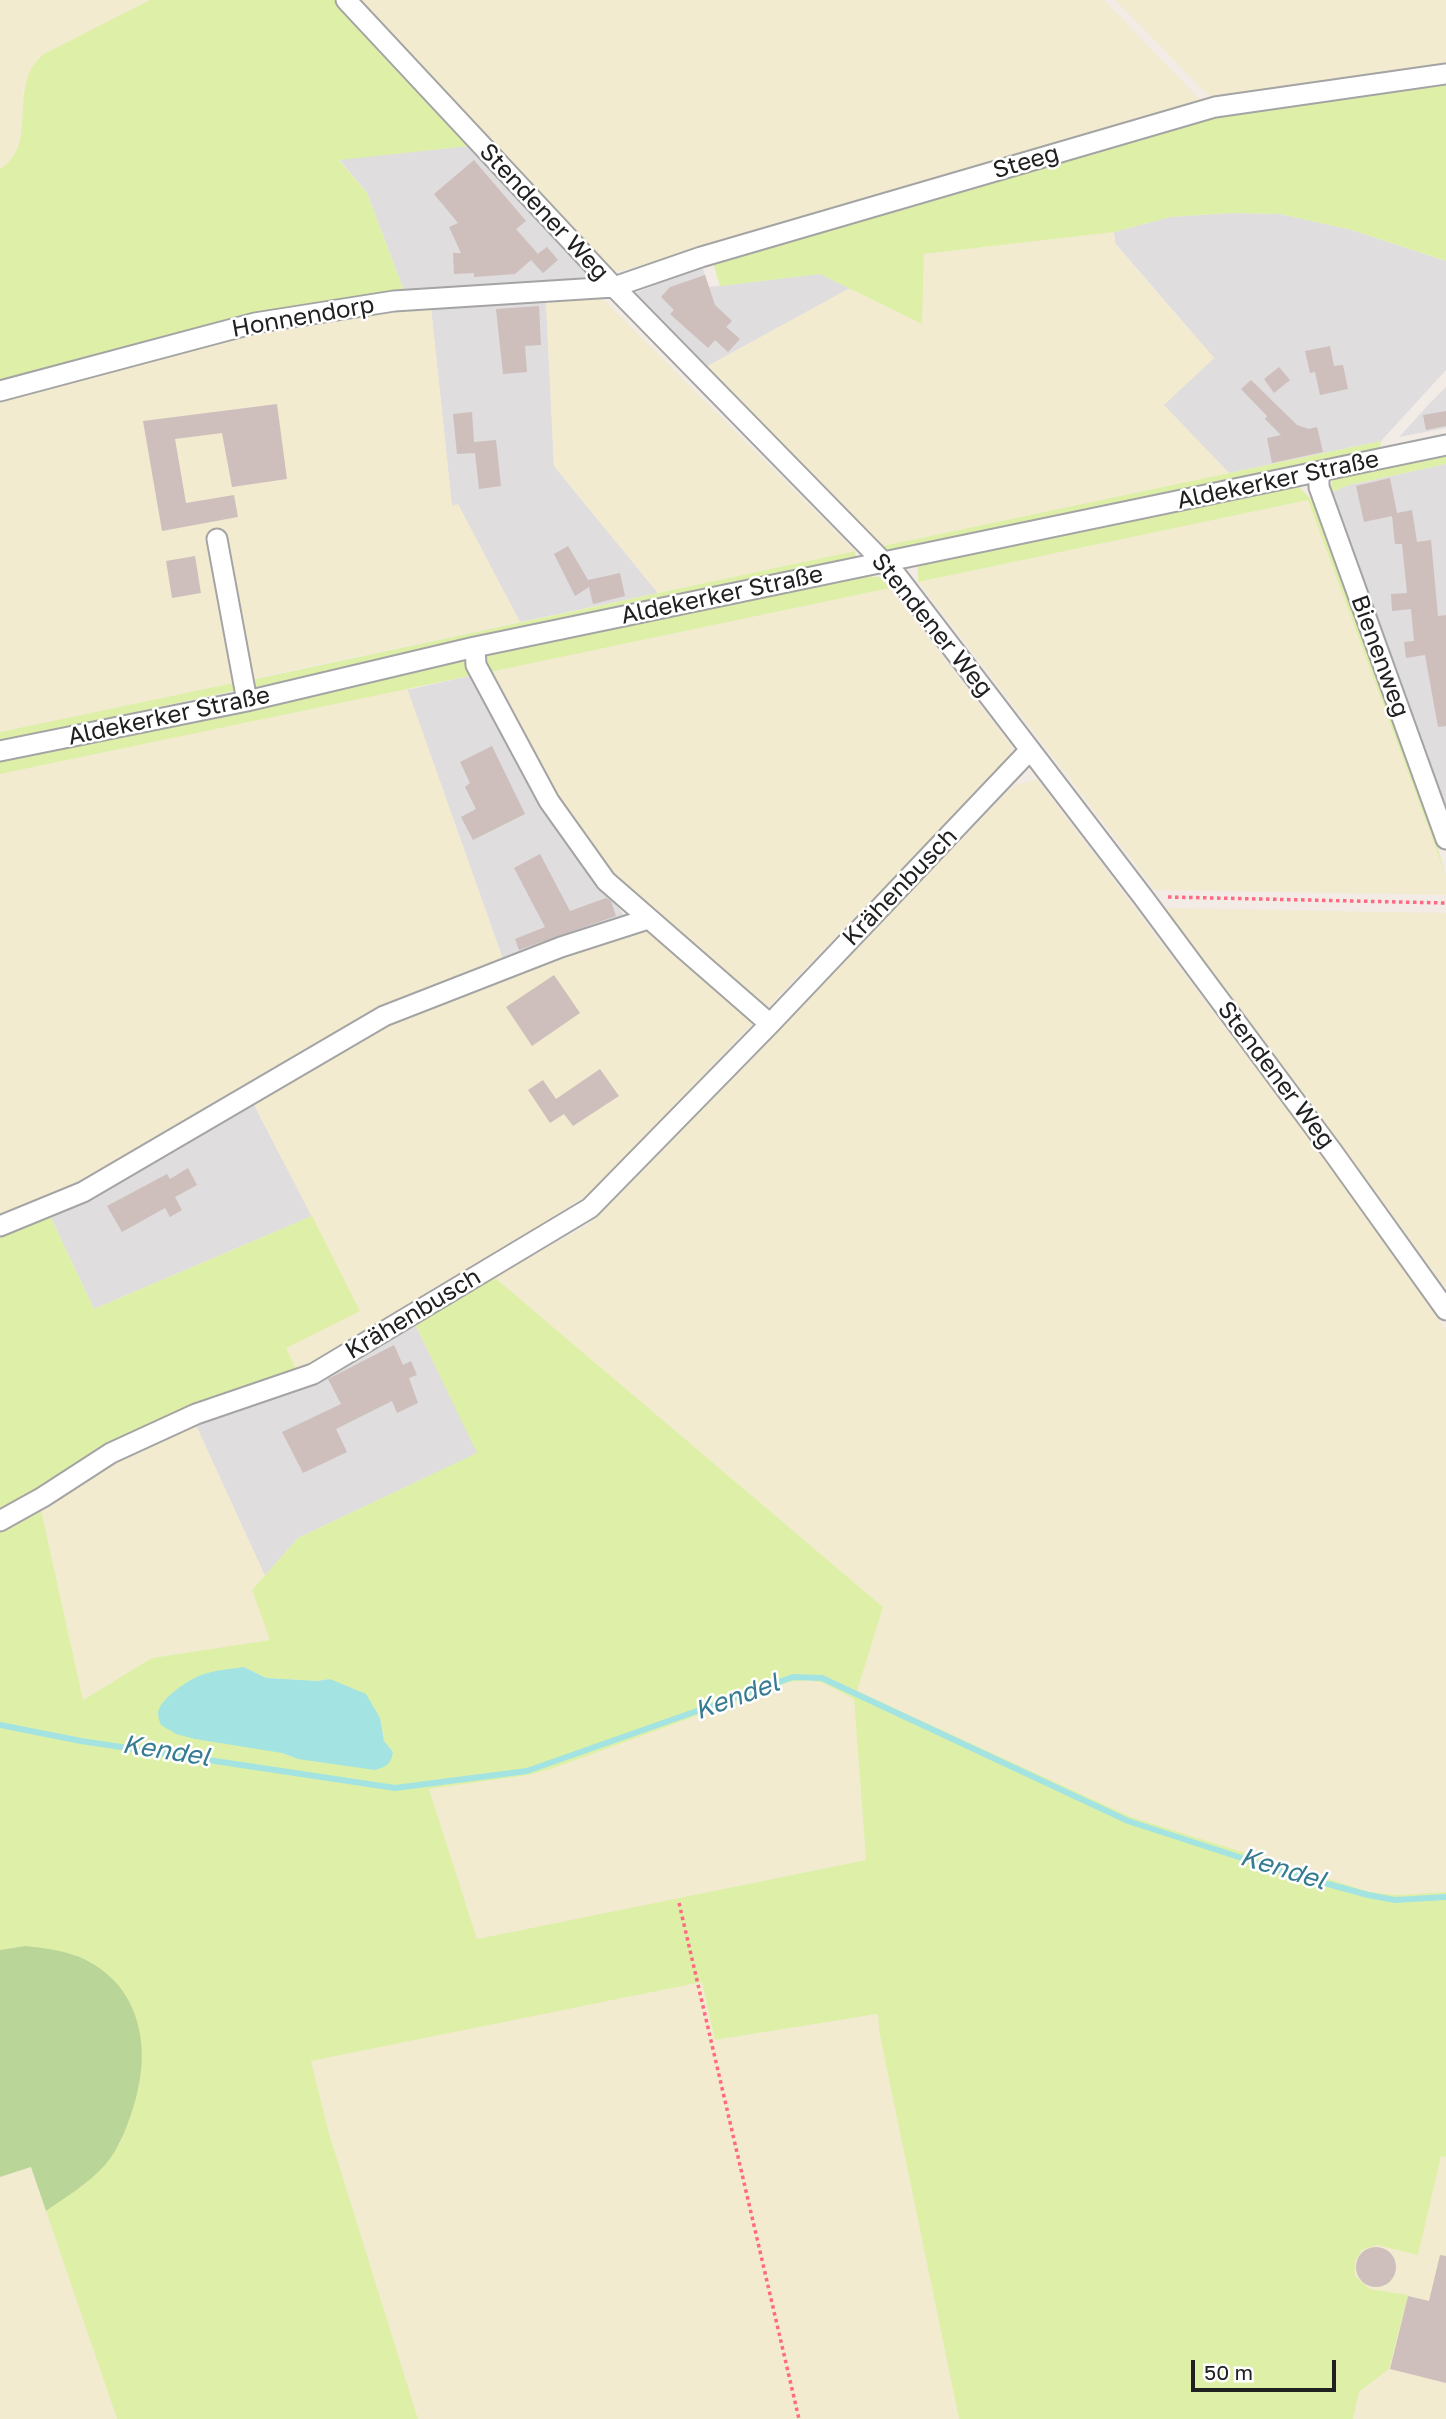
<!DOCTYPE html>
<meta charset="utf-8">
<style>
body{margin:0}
#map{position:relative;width:1446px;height:2419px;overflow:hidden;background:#f2ebe6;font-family:"Golos Text",sans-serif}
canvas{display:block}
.scale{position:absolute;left:1191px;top:2360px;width:145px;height:32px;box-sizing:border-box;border:4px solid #202020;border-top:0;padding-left:9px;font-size:21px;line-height:24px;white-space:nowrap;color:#202020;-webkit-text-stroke:5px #fff;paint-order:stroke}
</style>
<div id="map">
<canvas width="1446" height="2419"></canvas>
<div class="scale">50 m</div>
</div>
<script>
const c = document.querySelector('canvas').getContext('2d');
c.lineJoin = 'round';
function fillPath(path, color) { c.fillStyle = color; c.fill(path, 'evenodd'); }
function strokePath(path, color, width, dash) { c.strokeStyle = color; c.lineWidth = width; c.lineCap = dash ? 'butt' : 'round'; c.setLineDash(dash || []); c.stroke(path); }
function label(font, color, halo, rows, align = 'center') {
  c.font = font + ' "Golos Text",sans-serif'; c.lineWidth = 5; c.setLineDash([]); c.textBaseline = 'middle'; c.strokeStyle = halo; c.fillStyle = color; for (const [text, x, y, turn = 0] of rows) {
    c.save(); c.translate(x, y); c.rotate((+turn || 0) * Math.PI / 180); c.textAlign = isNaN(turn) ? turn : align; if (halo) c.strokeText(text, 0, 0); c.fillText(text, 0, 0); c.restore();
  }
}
fillPath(new Path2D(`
 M469 146 591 277 404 291 367 193 339 159Z
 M1230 213 1280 214 1352 230 1446 261V370L1381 441 1229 473 1163 405 1214 358 1115 243 1114 232 1170 217Z
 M702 266 709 287 820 274 850 288 706 367 633 294Z
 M546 301 554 466 658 593 520 622 458 505 452 507 431 308Z
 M1446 387V428L1399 437 1431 402Z
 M1446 464V818L1420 738 1329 493 1349 485Z
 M474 675 544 803 625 917 504 962 407 690Z
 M252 1101 312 1216 94 1309 49 1214Z
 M414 1322 478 1453 298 1538 265 1576 194 1421Z`), '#dfddde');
fillPath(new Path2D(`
 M0 0H150L37 59 23 88 22 127 17 146 12 158 0 169Z
 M361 0H1104L1204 104 1066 139 831 213 613 273Z
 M1115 0H1446V63L1214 101Z
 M1114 232 1115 244 1214 358 1164 405 1229 473 883 546 706 367 850 288 922 324 924 254Z
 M602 298 855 551 658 593 554 466 546 301Z
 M431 308 452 506 458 504 520 622 0 732V400L267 328 349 315Z
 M1308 500 1446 876V895L1155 890 918 582Z
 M890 588 1012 747 1009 758 768 1007 670 923 648 914 610 877 554 798 485 673Z
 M407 688 504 962 80 1185 0 1219V774Z
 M1037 779 1356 1201 1446 1330V1892L1396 1895 1370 1892 1131 1817 856 1691 883 1607 494 1277 589 1224 1013 786Z
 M1160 908 1446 913V1289L1372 1187Z
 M649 926 755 1021 590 1193 372 1333 298 1373 285 1348 360 1310 252 1101 386 1026 558 954Z
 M194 1421 265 1576 252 1590 271 1640 152 1658 83 1700 40 1505 111 1456Z
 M808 1680 823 1683 854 1699 866 1860 477 1939 429 1789 529 1775 554 1768 789 1682Z
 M702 1982 716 2040 878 2014 879 2031 959 2419H418L328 2130 310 2061Z
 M1441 2156 1446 2157V2419H1353L1359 2392 1389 2369 1407 2295 1370 2289 1355 2276V2262L1362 2250 1377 2245Z
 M31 2167 46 2211 117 2419H0V2177Z`), '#f2ebd0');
fillPath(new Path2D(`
 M150 0H336L469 146 339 160 367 193 404 291 0 382V169C41 143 5 84 44 54Z
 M1446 84V261L1352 230 1280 214 1230 213 1170 217 1114 232 924 254 922 324 820 274 720 286 713 263 995 179 1230 114Z
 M1381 441 1380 448 891 553 883 546Z
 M1446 451V464L1349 485 1329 493 1334 475Z
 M1296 484 1312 500 1357 605 1402 728 1446 876 1308 500 918 582V564Z
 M855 551 856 557 848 562 250 688 246 681Z
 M862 576 880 577 890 588 485 673 484 661 489 655Z
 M464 661 470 663 474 675 0 774V760Z
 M233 683V691L0 741V732Z
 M49 1214 94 1309 312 1216 360 1311 286 1348 298 1373 0 1514V1232Z
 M494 1277 883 1607 857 1691 1131 1817 1370 1892 1396 1895 1446 1892V2157L1441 2156 1418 2255 1377 2245 1362 2250 1355 2262V2276L1370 2289 1408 2295 1389 2369 1359 2392 1353 2419H959L879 2031 878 2014 715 2040 702 1982 311 2061 328 2130 418 2419H117L46 2211 85 2184 120 2143 139 2086 76 1955 25 1946 0 1950V1528L40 1505 83 1700 152 1658 270 1640 252 1590 298 1538 477 1453 414 1322ZM244 1667 266 1678 317 1681 330 1679 380 1718 384 1741 393 1752 298 1759 282 1753ZM808 1680 823 1683 854 1699 866 1860 477 1939 429 1789 529 1775 554 1768 789 1682Z`), '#def0a8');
fillPath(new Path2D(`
 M25 1946C43 1948 61 1950 77 1956 137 1980 152 2041 136 2098 129 2122 121 2146 105 2165 88 2184 66 2197 46 2211L31 2167 0 2177V1950Z`), '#b9d597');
fillPath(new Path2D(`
 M244 1667 266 1678 317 1681 330 1679 366 1694 380 1718 384 1741 393 1752C391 1764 386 1767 375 1770L298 1759 282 1753 195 1739 176 1734 161 1725C160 1722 158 1718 158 1714 158 1699 191 1678 204 1674 216 1670 231 1669 244 1667Z`), '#a3e3e1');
strokePath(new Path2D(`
 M0 1725 81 1741 395 1788 527 1771 793 1677 822 1678 1128 1821 1288 1873 1368 1895 1395 1900 1446 1897`), '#a3e3e1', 6);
fillPath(new Path2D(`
 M474 160 526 221 516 229 538 254 536 255 547 247 558 260 543 273 531 260 515 274 474 277V273L454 274 453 253H461L449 227 458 223 434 194Z
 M705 275 715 305 732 321 726 327 740 339 728 352 715 340 708 348 670 314 674 310 661 297 670 287Z
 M539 306 541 345 525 346 527 372 503 374 496 309Z
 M1330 346 1334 366 1343 365 1348 389 1320 395 1315 372 1310 373 1305 351Z
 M1279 367 1290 380 1274 393 1264 379Z
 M1251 380 1297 425 1309 429 1317 427 1323 452 1272 463 1267 438 1281 435 1265 419 1267 416 1241 389Z
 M277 404 287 479 232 487 222 433 175 439 186 503 234 495 238 517 162 531 143 421Z
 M1446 411V426L1426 430 1423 415Z
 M472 412 474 442 496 440 501 486 479 489 475 453 457 454 453 414Z
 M1390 478 1397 513 1412 510 1417 542 1431 540 1438 616 1446 615V726L1438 727 1425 655 1406 658 1404 642 1414 641 1411 609 1392 611 1391 594 1407 593 1402 544H1395L1392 516 1364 522 1356 486Z
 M568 546 588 580 620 573 625 596 593 604 589 587 575 596 554 554Z
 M195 556 201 593 172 598 166 561Z
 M492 746 525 814 473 840 461 817 476 809 465 787 470 783 460 762Z
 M540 854 570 911 606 898 611 901 616 916 519 950 515 939 545 927 514 868Z
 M554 975 580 1013 532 1046 506 1007Z
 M600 1069 619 1096 573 1126 564 1114 550 1123 528 1090 543 1080 556 1099Z
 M188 1168 197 1185 175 1197 182 1210 170 1217 165 1208 122 1232 107 1206 167 1174 170 1179Z
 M394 1345 403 1365 411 1361 417 1375 409 1378 418 1403 397 1413 392 1401 336 1429 347 1452 303 1473 282 1432 341 1404 328 1379Z
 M1356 2267a20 20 0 1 1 40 0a20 20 0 1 1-40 0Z
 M1440 2255 1446 2256V2383L1390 2369 1408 2296 1429 2301Z`), '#cebfbc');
const minor = new Path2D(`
 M346 0 614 287 897 576 1143 897 1332 1151 1446 1310
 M0 391 255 323 394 301 614 287 701 257 1215 107 1446 74
 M1319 472V487L1446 839
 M217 539 247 701
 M475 647 476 665 549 801 606 881 770 1024
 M0 751 247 701 475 647 1446 445
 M0 1226 83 1192 384 1016 561 947 648 919
 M0 1521 43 1497 111 1453 196 1414 313 1374 590 1208 770 1024 1030 750`);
strokePath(minor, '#a4a4a4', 23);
strokePath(new Path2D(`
 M1168 897 1446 903
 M679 1903 799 2419`), '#ff6a82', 3.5, [3.5, 3.5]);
strokePath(minor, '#fff', 19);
label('24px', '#202020', '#fff', [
 ["Steeg",1026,162,-16],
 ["Stendener Weg",544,212,47],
 ["Honnendorp",303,317,-10],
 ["Aldekerker Straße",1278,480,-12],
 ["Aldekerker Straße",722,595,-12],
 ["Stendener Weg",932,625,51],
 ["Bienenweg",1380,656,70],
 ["Aldekerker Straße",169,716,-12],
 ["Krähenbusch",900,887,-46],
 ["Stendener Weg",1276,1075,53],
 ["Krähenbusch",413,1314,-31]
]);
label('italic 26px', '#367b90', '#fff', [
 ["Kendel",737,1697,-20],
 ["Kendel",166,1751,9],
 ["Kendel",1283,1869,17]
]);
</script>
